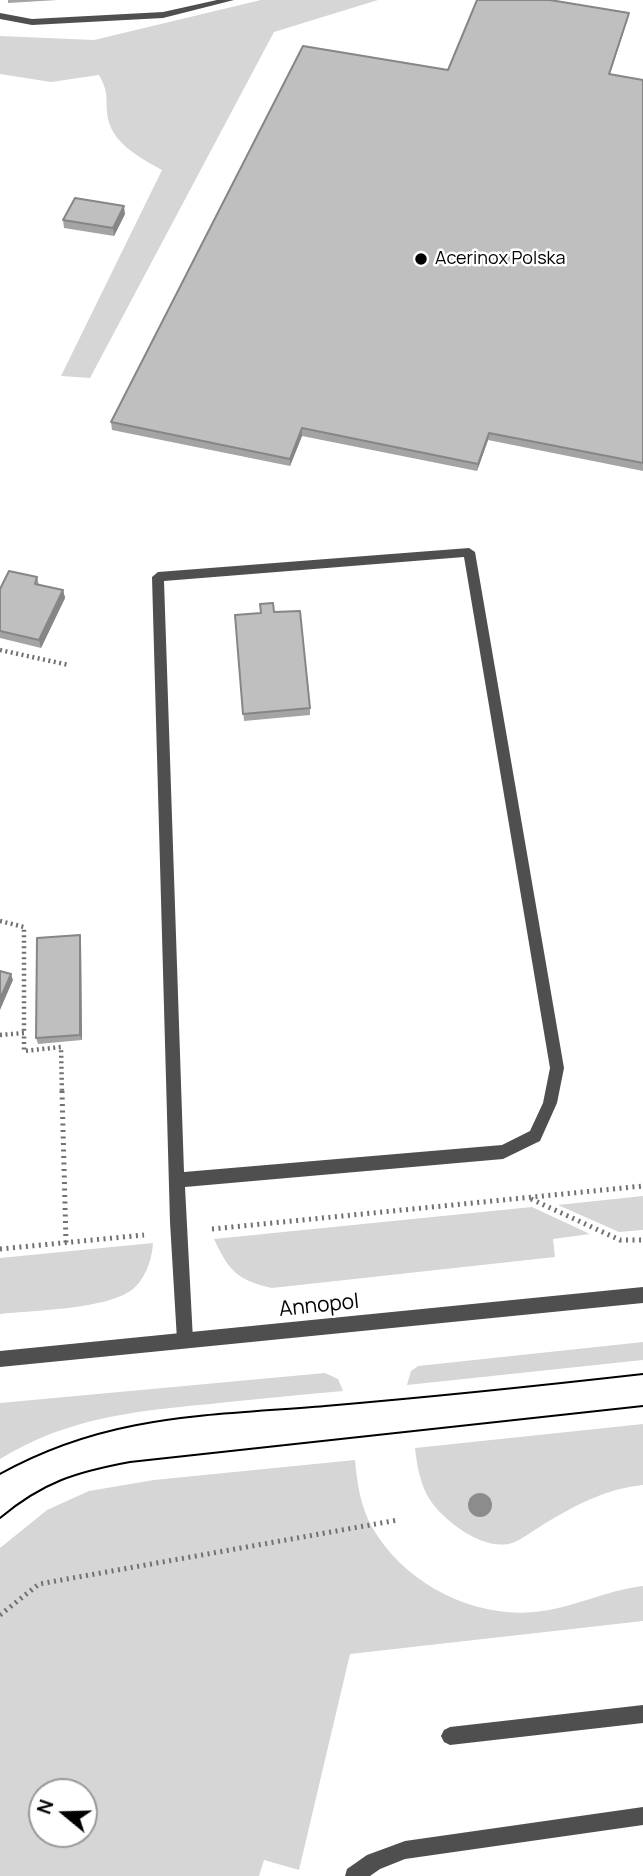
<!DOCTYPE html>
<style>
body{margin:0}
#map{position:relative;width:643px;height:1876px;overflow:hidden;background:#fff;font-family:Manrope,sans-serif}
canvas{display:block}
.north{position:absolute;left:28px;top:1778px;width:70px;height:70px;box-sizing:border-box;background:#fff;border:2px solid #999;border-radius:50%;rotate:289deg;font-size:19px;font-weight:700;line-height:28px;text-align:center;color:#000}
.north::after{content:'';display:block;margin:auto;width:24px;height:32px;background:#000;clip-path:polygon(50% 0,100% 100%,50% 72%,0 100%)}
</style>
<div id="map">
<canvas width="643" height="1876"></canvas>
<div class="north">N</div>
</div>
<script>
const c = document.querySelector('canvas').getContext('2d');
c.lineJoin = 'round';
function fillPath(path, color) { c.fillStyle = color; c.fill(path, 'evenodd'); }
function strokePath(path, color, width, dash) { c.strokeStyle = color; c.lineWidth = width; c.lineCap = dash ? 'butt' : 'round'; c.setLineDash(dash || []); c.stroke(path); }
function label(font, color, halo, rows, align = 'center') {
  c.font = font + ' Manrope,sans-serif'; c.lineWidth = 5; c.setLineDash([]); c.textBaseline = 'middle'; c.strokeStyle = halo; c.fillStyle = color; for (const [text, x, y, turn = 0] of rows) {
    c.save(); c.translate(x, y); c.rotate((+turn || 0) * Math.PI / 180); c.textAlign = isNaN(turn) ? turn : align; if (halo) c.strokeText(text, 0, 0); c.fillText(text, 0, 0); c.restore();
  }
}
fillPath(new Path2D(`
 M261 0H378L274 32 90 378 61 376 162 170C139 157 109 142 107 112 106 95 108 91 99 75L51 82 0 74V36L94 40Z
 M643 1196V1230L619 1232 558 1205Z
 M532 1207 590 1234 553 1239 555 1257 272 1288C237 1280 229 1271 214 1239Z
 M153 1243C152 1258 147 1273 138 1284 118 1310 33 1310 0 1314V1258Z
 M643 1342V1360L407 1385 411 1371 418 1366Z
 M325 1373 338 1379 343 1391C299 1395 254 1399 210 1404 134 1411 67 1418 0 1459V1403Z
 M643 1424V1485C605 1489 576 1505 544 1524 534 1530 523 1539 512 1543 484 1552 444 1521 430 1500 420 1484 417 1466 415 1448Z
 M355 1460C357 1482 360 1506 372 1527 403 1582 471 1618 534 1612 571 1609 606 1590 643 1586V1621L350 1654 299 1870 264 1860 259 1876H0V1548L47 1510 89 1491 154 1480ZM42 1792H84V1834H42Z`), '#d6d6d6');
strokePath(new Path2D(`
 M0 650 69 665
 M0 921 24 927V1033
 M0 1035 24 1033V1051L61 1047 62 1093`), '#717171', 4.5, [2, 3.5]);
strokePath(new Path2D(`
 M62 1091 66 1243
 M531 1199 620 1240H643
 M212 1229 643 1186
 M0 1249 144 1235
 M0 1615 39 1584 398 1520`), '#717171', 5, [2, 4.5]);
fillPath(new Path2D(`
 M217 0H234L163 18 32 25 0 19V13L32 19 163 12Z
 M469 548 475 552 564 1068 557 1103 540 1141 503 1159 185 1187 193 1340 191 1346 185 1348 179 1346 177 1340 170 1222 152 577 158 572ZM464 557 550 1068 543 1103 530 1131 502 1145 184 1172 164 581Z
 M643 1705V1723L450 1745 444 1742 441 1736 444 1730 450 1727Z
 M643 1807V1825L405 1859 380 1869 370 1876H345L347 1869 367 1855 405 1841Z`), '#4f4f4f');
fillPath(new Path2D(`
 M643 1287V1303L0 1367V1351Z`), '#4f4f4f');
strokePath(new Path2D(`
 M0 1474C108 1414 206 1416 325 1406 431 1397 537 1386 643 1374
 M0 1518C43 1482 76 1472 130 1462L643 1406`), '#000', 2);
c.fillStyle = '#8c8c8c';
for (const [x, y] of [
 [480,1505]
]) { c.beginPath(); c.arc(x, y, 12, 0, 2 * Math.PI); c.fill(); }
fillPath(new Path2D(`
 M8 0H57L8 3Z
 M627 21 610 74 643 80V471L488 440 477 471 302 436 290 466 112 430 111 422 448 70Z
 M125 214 114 236 64 228 63 220Z
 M37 577 39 585 63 590 65 598 41 648 0 638V589Z
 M274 612 310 708V715L244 721 235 615Z
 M80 935 81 941 82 1040 38 1044 36 1038Z`), '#a4a4a4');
fillPath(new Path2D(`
 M629 13 627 21 607 82 609 74Z
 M124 206 125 214 114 236 113 228Z
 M302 428V436L290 466V459Z
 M489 433 488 440 477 471 478 464Z
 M63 590 65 598 41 648 39 640Z
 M80 935 81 941 82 1040 80 1035Z
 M11 974 13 980 0 1010V999Z`), '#868686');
const building = new Path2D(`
 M477 0H550L629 13 609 74 643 80V463L489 433 478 464 302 428 290 459 111 422 303 46 448 70Z
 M75 198 124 206 113 228 63 220Z
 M9 571 37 577 35 584 63 590 39 640 0 631V589Z
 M273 603 274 612 300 611 310 708 243 714 235 615 261 613 260 604Z
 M80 935V1035L36 1038 37 938Z
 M0 971 11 974 0 999Z`);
fillPath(building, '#bfbfbf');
strokePath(building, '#868686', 2);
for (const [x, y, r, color] of [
 [421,259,7,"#000"]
]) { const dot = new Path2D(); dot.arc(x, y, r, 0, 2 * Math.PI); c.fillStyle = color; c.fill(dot); strokePath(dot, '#fff', 2.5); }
label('18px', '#000', '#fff', [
 ["Acerinox Polska",435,259]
], 'left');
label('21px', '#000', '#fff', [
 ["Annopol",319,1306,-6]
]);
</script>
